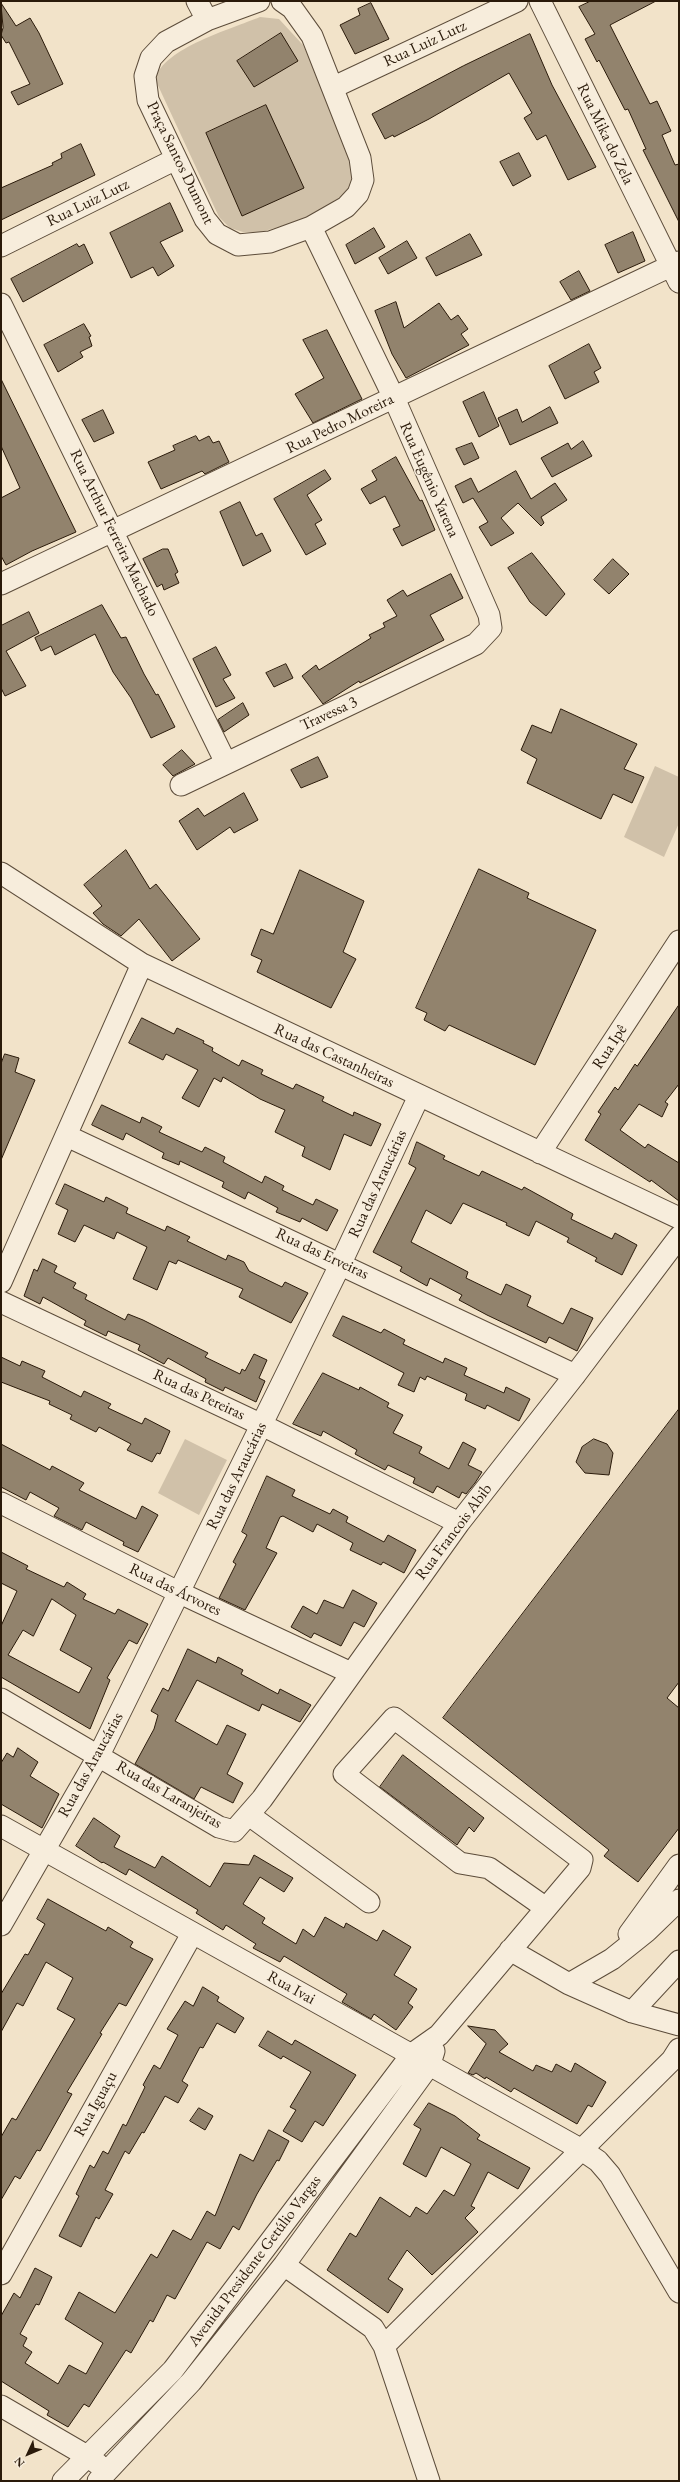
<!DOCTYPE html>
<meta charset="utf-8">
<style>
body{margin:0}
#map{position:relative;width:680px;height:2482px;overflow:hidden;background:#f2e3c9;font-family:"EB Garamond",serif}
canvas{display:block}
.frame{position:absolute;inset:0;border:2px solid #2a1a0a;pointer-events:none}
.north{position:absolute;left:8px;top:2434px;width:40px;height:40px;-webkit-text-stroke:3px #f7eddc;paint-order:stroke;rotate:226deg;font-size:11px;font-weight:700;line-height:16px;text-align:center;color:#2a1a0a}
.north::after{content:'';display:block;margin:auto;width:14px;height:18px;background:#2a1a0a;clip-path:polygon(50% 0,100% 100%,50% 72%,0 100%)}
</style>
<div id="map">
<canvas width="680" height="2482"></canvas>
<div class="frame"></div>
<div class="north">N</div>
</div>
<script>
const c = document.querySelector('canvas').getContext('2d');
c.lineJoin = 'round';
function fillPath(path, color) { c.fillStyle = color; c.fill(path, 'evenodd'); }
function strokePath(path, color, width, dash) { c.strokeStyle = color; c.lineWidth = width; c.lineCap = dash ? 'butt' : 'round'; c.setLineDash(dash || []); c.stroke(path); }
function label(font, color, halo, rows, align = 'center') {
  c.font = font + ' "EB Garamond",serif'; c.lineWidth = 3; c.setLineDash([]); c.textBaseline = 'middle'; c.strokeStyle = halo; c.fillStyle = color; for (const [text, x, y, turn = 0] of rows) {
    c.save(); c.translate(x, y); c.rotate((+turn || 0) * Math.PI / 180); c.textAlign = isNaN(turn) ? turn : align; if (halo) c.strokeText(text, 0, 0); c.fillText(text, 0, 0); c.restore();
  }
}
fillPath(new Path2D(`
 M260 17 279 19 303 45 353 151 355 177 349 191 325 207 299 221 261 232H243L230 228 219 217 155 79C164 48 231 29 260 17Z
 M655 766 679 777V823L664 857 624 837Z
 M185 1439 227 1460 199 1515 158 1493Z`), '#d0c1a9');
const building = new Path2D(`
 M591 1H656L610 25 650 104 657 101 671 131 662 135 675 165 679 164V222L643 150 646 149 628 109 625 110 599 60 597 62 585 39 595 34 579 7Z
 M1 3 16 26 30 18 39 33 63 84 18 105 11 92 30 84 9 42 6 43 1 35 3 28Z
 M371 3 389 39 355 54 340 25 360 15 358 9Z
 M281 33 298 61 254 87 237 61Z
 M530 34 552 85 596 167 568 180 546 135 537 140 524 118 532 113 509 73 429 119 394 137 393 135 385 139 372 114 463 66Z
 M266 105 304 188 242 216 206 133Z
 M81 144 95 175 1 220V188L53 165 52 163 62 158 61 154Z
 M519 153 531 176 513 186 500 162Z
 M170 203 183 231 160 242 174 266 158 276 153 267 131 278 110 233Z
 M374 228 385 247 355 264 346 245Z
 M633 232 645 261 618 273 605 245Z
 M470 234 482 255 436 276 426 258Z
 M407 241 417 258 388 274 379 258Z
 M77 244 79 247 84 244 93 263 23 302 11 279Z
 M579 271 590 291 571 300 560 282Z
 M396 302 404 328 439 303 451 320 458 315 468 329 461 334 469 345 406 378 392 354 375 311Z
 M84 324 91 336 89 337 92 346 80 352 83 357 58 372 44 345Z
 M327 330 362 399 313 423 295 394 324 378 303 340Z
 M589 344 601 368 594 372 599 382 565 399 549 366Z
 M1 379 76 532 32 551 6 565 1 556V498L20 488 1 446Z
 M484 392 499 426 479 437 463 402Z
 M550 407 558 423 510 445 498 418 517 409 522 422Z
 M103 410 114 433 94 442 82 420Z
 M196 436 199 441 209 436 213 443 219 441 229 462 205 474 202 471 161 489 148 462 175 450 173 446Z
 M583 441 592 456 552 477 541 458 568 443 571 449Z
 M472 443 479 458 464 465 456 449Z
 M396 457 420 501 422 500 435 530 402 546 393 529 400 526 385 496 370 504 361 489 377 480 372 471Z
 M325 470 331 479 307 495 322 520 315 524 326 544 306 555 274 499Z
 M516 471 531 499 555 483 567 500 541 517 544 523 541 526 518 503 501 518 514 533 491 546 479 527 488 522 473 498 463 503 455 486 471 478 478 492Z
 M240 502 256 536 262 533 271 551 243 566 220 512Z
 M163 549H168L178 572 175 574 179 583 164 590 162 584 157 587 143 559Z
 M532 553 565 594 546 616 530 602 508 568Z
 M613 559 629 574 609 594 594 580Z
 M451 574 463 598 430 615 444 640 360 683 359 681 323 704 302 676 316 665 319 670 371 638 369 635 385 627 383 623 397 616 387 600 403 590 407 596Z
 M102 605 121 638 126 637 144 674 156 695 158 694 175 727 151 738 131 698 113 672 95 634 55 655 51 646 41 651 35 638Z
 M29 612 39 633 6 651 26 686 5 696 1 688V626Z
 M216 647 231 675 223 679 235 698 216 707 193 659Z
 M286 664 293 678 274 687 266 673Z
 M243 703 249 715 224 732 218 720Z
 M561 709 637 744 624 769 644 777 632 803 613 794 601 819 527 783 537 759 521 750 532 725 551 733Z
 M182 750 195 764 173 776 163 765Z
 M318 757 328 777 301 788 291 770Z
 M244 793 258 820 234 833 230 827 197 850 179 821 198 808 204 816Z
 M126 850 150 889 156 884 200 939 172 961 139 919 121 936 103 924 93 913 102 906 84 885Z
 M479 869 529 893 527 898 596 930 535 1065 449 1025 445 1031 424 1020 427 1013 416 1008Z
 M300 870 364 901 343 952 356 959 331 1008 257 972 262 960 251 955 261 929 273 934Z
 M679 1005V1084L665 1102 668 1104 662 1117 639 1104 620 1130 645 1148 648 1144 679 1163V1201L651 1180 650 1182 585 1140 601 1114 598 1112 615 1087 618 1090 635 1064 637 1066Z
 M142 1018 174 1034 177 1028 204 1041 203 1043 213 1048 212 1051 239 1066 242 1060 263 1070 261 1074 293 1089 296 1084 324 1097 322 1101 353 1116 354 1112 381 1124 371 1146 344 1134 330 1170 302 1156 305 1147 275 1132 285 1110 260 1099 223 1077 221 1082 214 1078 199 1107 182 1098 198 1070 166 1054 163 1060 129 1043Z
 M5 1054 19 1058 15 1072 35 1080 1 1160V1064Z
 M102 1105 140 1123 142 1117 162 1127 159 1132 202 1152 205 1147 225 1157 223 1162 262 1183 265 1176 284 1186 282 1190 313 1205 316 1199 338 1210 327 1231 302 1218 300 1222 276 1212 278 1208 248 1192 245 1199 222 1187 224 1182 180 1161 179 1165 162 1158 164 1153 126 1133 123 1140 92 1125Z
 M417 1142 445 1156 443 1159 479 1176 482 1171 522 1190 524 1187 573 1214 571 1219 612 1239 615 1233 637 1245 622 1275 595 1261 597 1258 567 1242 569 1238 536 1221 529 1236 506 1225 507 1223 463 1203 451 1224 426 1210 411 1242 468 1272 466 1278 501 1295 506 1284 531 1296 527 1306 563 1324 571 1308 593 1318 577 1351 549 1337 546 1343 487 1315 459 1300 462 1295 430 1278 427 1286 400 1271 402 1267 373 1252 416 1168 409 1164Z
 M65 1184 104 1202 106 1197 128 1208 126 1213 165 1231 167 1226 190 1237 187 1241 226 1260 228 1255 244 1262 249 1271 282 1287 285 1282 308 1293 291 1323 239 1297 243 1289 178 1260 176 1264 169 1261 157 1290 133 1279 147 1247 117 1232 114 1239 84 1225 75 1242 58 1234 68 1210 56 1204Z
 M43 1259 57 1266 54 1272 76 1283 73 1288 87 1295 85 1299 125 1320 128 1314 143 1320 208 1353 205 1357 240 1374 242 1369 245 1371 254 1354 267 1360 259 1378 265 1381 256 1402 225 1387 223 1391 205 1382 206 1379 168 1358 164 1364 138 1350 140 1345 108 1331 106 1336 84 1325 86 1321 43 1297 40 1304 24 1296 34 1269 37 1271Z
 M343 1316 381 1333 384 1329 405 1340 403 1344 443 1363 445 1358 467 1368 464 1375 504 1393 506 1387 530 1399 519 1421 487 1405 485 1409 465 1400 467 1394 427 1376 425 1380 420 1377 414 1392 398 1385 404 1373 333 1336Z
 M1 1357 20 1366 22 1361 45 1371 42 1377 81 1397 84 1391 111 1404 108 1408 142 1424 145 1418 170 1431 160 1454 157 1453 152 1462 127 1450 131 1444 99 1427 96 1432 70 1419 72 1415 49 1404 50 1401 1 1382Z
 M323 1373 359 1390 360 1387 389 1403 387 1407 403 1415 393 1433 422 1447 419 1453 449 1469 463 1442 476 1449 468 1465 482 1472 475 1483 466 1494 462 1492 459 1498 437 1486 433 1493 413 1483 415 1478 388 1465 385 1470 355 1454 357 1450 323 1431 321 1436 293 1424Z
 M679 1409V1682L667 1698 679 1708V1828L638 1882 604 1856 609 1850 443 1718Z
 M594 1439 607 1444 613 1453 609 1475 585 1473 576 1462 582 1447Z
 M1 1444 50 1470 52 1466 84 1483 79 1490 136 1519 142 1506 158 1515 138 1552 123 1545 124 1542 86 1522 82 1530 54 1516 59 1508 30 1492 26 1500 1 1487Z
 M267 1476 295 1490 292 1496 330 1514 333 1509 348 1517 346 1522 384 1542 388 1535 416 1550 404 1573 383 1562 381 1565 350 1550 353 1543 317 1524 313 1532 283 1516 280 1517 266 1548 277 1553 245 1610 219 1598 236 1564 233 1562 247 1535 242 1532Z
 M1 1552 28 1566 26 1569 64 1587 67 1582 86 1594 83 1599 115 1614 118 1609 148 1624 137 1644 129 1640 107 1678 110 1680 90 1729 1 1677V1626L17 1591 1 1583ZM52 1599 76 1615 60 1650 92 1668 79 1693 8 1655 23 1630 33 1636Z
 M353 1590 377 1603 364 1627 354 1622 341 1646 314 1633 311 1638 291 1627 303 1606 317 1614 324 1600 343 1608Z
 M188 1649 216 1663 218 1657 243 1670 241 1674 278 1694 280 1689 311 1705 300 1722 262 1704 259 1711 197 1680 175 1721 217 1745 227 1725 246 1734 227 1774 243 1783 233 1803 201 1787 194 1799 135 1764 154 1729 158 1715 151 1711 163 1688 168 1691Z
 M18 1748 38 1762 30 1776 59 1794 42 1828 1 1804V1763L7 1753 13 1757Z
 M403 1755 484 1818 474 1832 469 1827 457 1845 380 1787Z
 M94 1818 120 1836 114 1847 155 1868 162 1856 210 1887 224 1863 249 1865 254 1855 293 1878 284 1892 260 1877 243 1904 265 1918 262 1923 296 1944 303 1929 314 1937 325 1917 344 1928 346 1923 377 1941 383 1930 411 1947 394 1975 417 1989 408 2003 413 2007 396 2030 374 2014 371 2019 342 2002 347 1994 284 1956 280 1962 253 1948 256 1944 226 1925 223 1930 196 1913 198 1910 129 1869 126 1875 103 1862 102 1863 76 1846Z
 M48 1899 106 1931 108 1927 133 1942 130 1947 153 1959 126 2006 119 2003 100 2033 102 2034 67 2092 72 2094 40 2151 37 2150 20 2179 15 2176 1 2200V2137L12 2118 16 2120 75 2019 57 2009 73 1978 46 1962 23 2006 17 2003 1 2032V1994L25 1954 28 1955 45 1924 37 1919Z
 M203 1987 219 1997 217 2001 244 2018 235 2033 217 2023 203 2048 200 2047 182 2081 188 2085 178 2103 165 2096 144 2133 142 2132 129 2154 125 2151 105 2190 113 2194 99 2219 96 2217 81 2247 59 2236 79 2196 76 2194 90 2165 94 2168 103 2151 108 2154 123 2124 126 2126 145 2087 143 2085 154 2065 160 2069 178 2035 167 2029 185 2001 193 2006Z
 M468 2026 495 2030 508 2044 499 2052 533 2071 536 2065 552 2072 556 2064 571 2072 575 2063 606 2082 592 2107 588 2105 577 2124 514 2088 511 2092 486 2077 485 2079 476 2073 473 2075 468 2073 486 2044Z
 M268 2031 292 2045 295 2040 356 2075 323 2126 315 2121 302 2142 283 2131 296 2110 290 2107 311 2072 283 2056 281 2059 259 2046Z
 M429 2103 455 2116 480 2135 477 2139 530 2168 518 2189 488 2172 471 2206 475 2208 465 2218 478 2232 432 2275 407 2250 388 2279 403 2289 388 2313 327 2270 350 2233 356 2237 380 2197 410 2217 416 2207 427 2214 444 2190 454 2196 471 2164 441 2147 426 2177 403 2164 421 2129 414 2125Z
 M199 2108 213 2116 205 2130 190 2121Z
 M269 2130 289 2141 279 2161 277 2160 257 2194 239 2230 233 2226 220 2249 207 2242 175 2299 167 2295 153 2322 150 2320 131 2353 126 2350 89 2407 84 2404 68 2427 47 2415 49 2411 1 2381V2316L14 2293 20 2298 35 2268 52 2277 39 2305 36 2304 20 2334 27 2338 23 2346 32 2352 25 2363 58 2384 69 2365 86 2374 103 2343 65 2319 79 2292 115 2313 151 2254 157 2258 173 2230 191 2240 207 2211 215 2216 240 2154 253 2161Z`);
fillPath(building, '#92836d');
strokePath(building, '#2a1a0a', 1);
const minor = new Path2D(`
 M197 1 207 20
 M259 1 207 20 166 42 151 58 145 76 148 100 205 219 217 234 238 245 270 242 311 227 346 207 358 194 363 180 360 158 312 36 292 8 282 1
 M540 1 679 282
 M334 87 517 1
 M1 246 176 159
 M1 304 226 763
 M1 584 679 262
 M181 785 476 644 491 628 489 615 394 398 311 227
 M1 873 142 964 679 1218
 M67 1136 575 1375
 M540 1153 679 941
 M1 1282 142 964
 M1 1302 262 1425 459 1523
 M1 1503 180 1593 351 1673
 M1 1699 219 1827 234 1831 262 1799 459 1523 575 1375 679 1237
 M249 1815 369 1902
 M1 1826 582 2150 598 2161 610 2175 679 2292
 M1 1925 99 1755 341 1263 419 1096
 M629 1934 679 1865
 M510 1950 569 1984 632 2012 679 2025
 M569 1984 612 1959 647 1931 679 1900
 M632 2012 679 1961
 M284 2265 373 2328 384 2346 429 2481
 M1 2274 192 1934
 M384 2346 672 2060 679 2049
 M1 2406 87 2456 98 2464
 M63 2481 173 2370 412 2054 439 2035 580 1868 582 1860 394 1718 344 1774 460 1863 489 1868 546 1908
 M98 2481 191 2382 284 2265 430 2064 434 2051`);
strokePath(minor, '#5c4c3a', 23);
strokePath(minor, '#f7eddc', 21);
label('16px', '#2a1a0a', '#f7eddc', [
 ["Rua Luiz Lutz",425,44,-25],
 ["Rua Mika do Zela",605,134,64],
 ["Praça Santos Dumont",180,163,64],
 ["Rua Luiz Lutz",88,203,-26],
 ["Rua Pedro Moreira",340,424,-26],
 ["Rua Eugênio Yarena",429,480,66],
 ["Rua Arthur Ferreira Machado",114,533,64],
 ["Travessa 3",329,714,-25],
 ["Rua Ipê",610,1047,-57],
 ["Rua das Castanheiras",334,1056,25],
 ["Rua das Araucárias",378,1184,-65],
 ["Rua das Erveiras",322,1254,25],
 ["Rua das Pereiras",199,1395,25],
 ["Rua das Araucárias",237,1476,-64],
 ["Rua Francois Abib",454,1532,-53],
 ["Rua das Árvores",175,1590,26],
 ["Rua das Araucárias",91,1765,-61],
 ["Rua das Laranjeiras",169,1795,30],
 ["Rua Ivai",291,1988,29],
 ["Rua Iguaçu",96,2104,-61],
 ["Avenida Presidente Getúlio Vargas",255,2261,-53]
]);
</script>
